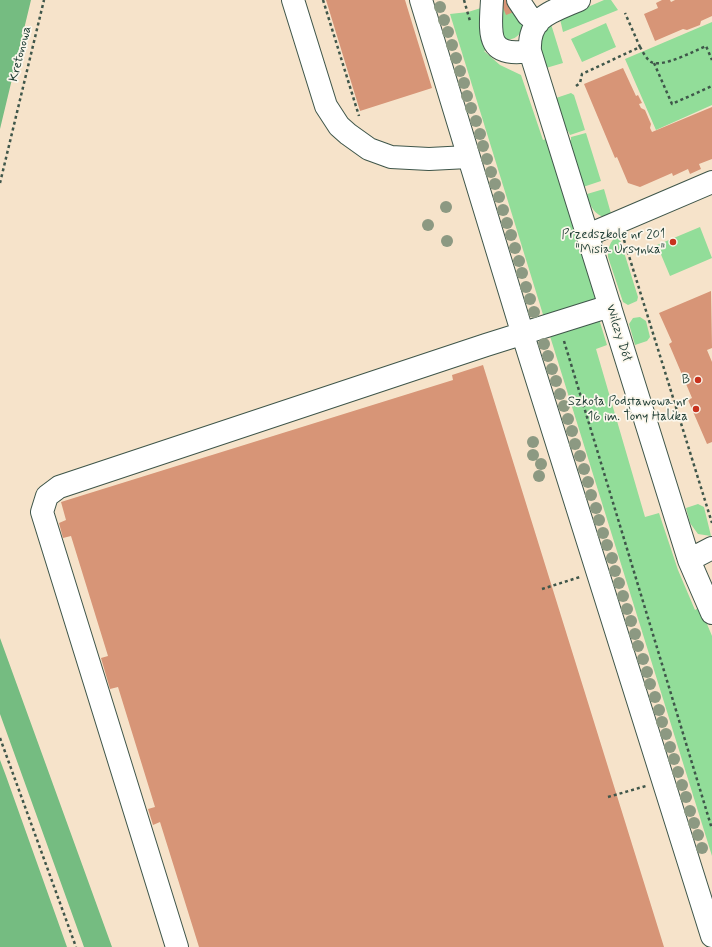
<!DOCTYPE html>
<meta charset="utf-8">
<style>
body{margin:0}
canvas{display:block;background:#f6e3ca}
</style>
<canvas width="712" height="947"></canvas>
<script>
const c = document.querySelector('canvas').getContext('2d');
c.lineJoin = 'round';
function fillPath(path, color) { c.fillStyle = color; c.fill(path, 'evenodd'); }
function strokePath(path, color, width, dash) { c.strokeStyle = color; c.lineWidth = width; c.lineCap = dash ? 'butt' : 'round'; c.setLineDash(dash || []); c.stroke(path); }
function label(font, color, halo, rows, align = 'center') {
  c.font = font + ' Mynerve,sans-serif'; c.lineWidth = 3.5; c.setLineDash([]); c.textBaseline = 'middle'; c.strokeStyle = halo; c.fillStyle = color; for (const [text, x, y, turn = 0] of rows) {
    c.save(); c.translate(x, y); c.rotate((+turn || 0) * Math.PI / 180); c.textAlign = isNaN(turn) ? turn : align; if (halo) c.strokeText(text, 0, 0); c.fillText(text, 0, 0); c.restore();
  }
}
fillPath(new Path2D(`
 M500 0 525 21C521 33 518 41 504 39L497 25Z
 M604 0H611L618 10 563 32 560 19Z
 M481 8 489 49 484 51 500 65 521 75 543 140 549 138 597 294 596 301 545 321 450 14 468 12Z
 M712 22V105L656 130 625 59Z
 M606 23 616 47 582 62 571 39Z
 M551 24 563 63 546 68C540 48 534 40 551 24Z
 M571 93 574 95 585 130 570 135 568 131 566 132 556 98Z
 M586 133 601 181 583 187 569 141 571 140V137Z
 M604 189 612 217C597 219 590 208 587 194Z
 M700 227 712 258 670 276 657 245Z
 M617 236H619L638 297 637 301 628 305 623 302 608 257C608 248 610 241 617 236Z
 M640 317 646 321 650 337 647 341 635 345 629 324 633 318Z
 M599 319 607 345 596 349 645 517 659 513 678 570 695 610 700 607 712 636V856L549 333Z
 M698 504 704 507 711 536 698 534 690 523 686 508Z`), '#92dd99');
fillPath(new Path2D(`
 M0 0H31L0 129Z
 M0 638 112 947H84L0 714Z
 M0 760 6 776 67 947H0Z`), '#75bc81');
fillPath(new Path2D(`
 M326 0H405L432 88 360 111Z
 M500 0H509L514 12 506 15Z
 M662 0H670L671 2 675 0H712V16L701 21 700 25 687 30 683 29 655 41 644 14 658 8 656 3Z
 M623 68 636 96 638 95 642 103 639 104 641 108 645 110 651 124 650 128 652 132 712 107V159L699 164 701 169 690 174 688 169 673 176 672 173 640 187 628 183 617 157 615 158 584 84Z
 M711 291 712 348 707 350 712 362V442L707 444 688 400 692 398 669 344 672 342 659 313Z
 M483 365 664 947H199L160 822 153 825 148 809 155 807 118 687 110 689 101 658 108 656 71 536 63 538 59 523 66 520 61 502 453 380 452 375Z`), '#d79577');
const minor = new Path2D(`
 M293 0 326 106 339 126 348 134 369 149 391 157 429 159 468 157
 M421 0 523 335 712 936
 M492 0C490 35 486 58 530 51
 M518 0 528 15 538 23
 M579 0C552 12 528 16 530 51L689 560 712 613
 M588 235 712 182
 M689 560 712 548
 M177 947 42 512 47 496 59 487 486 345 610 306`);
strokePath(minor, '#3f564a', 24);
strokePath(new Path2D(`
 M323 0 359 116
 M464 0 470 21
 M640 47C643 52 647 60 651 62 663 68 694 51 706 46L712 60
 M654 63 672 104 712 86
 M576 86 580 83 582 74 640 47 625 13
 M0 183 44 0
 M624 240 712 523
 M564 341 712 829
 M542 589 580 577
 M0 738 76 947
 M608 797 646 786`), '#3f564a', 2.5, [3, 3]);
strokePath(minor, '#fff', 22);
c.fillStyle = '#8c9982';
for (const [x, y] of [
 [440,7],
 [444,20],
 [448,32],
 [452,45],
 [456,58],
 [460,71],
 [464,83],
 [467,96],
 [471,108],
 [476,121],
 [480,134],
 [483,146],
 [487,159],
 [491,172],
 [495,184],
 [499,197],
 [446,207],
 [503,210],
 [507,223],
 [428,225],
 [511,235],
 [447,241],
 [515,248],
 [519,261],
 [522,273],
 [526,287],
 [530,299],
 [534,312],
 [544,344],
 [548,356],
 [552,369],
 [556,381],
 [560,394],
 [564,406],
 [568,419],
 [572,431],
 [533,442],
 [575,444],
 [533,455],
 [580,456],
 [541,464],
 [584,469],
 [539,476],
 [588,482],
 [591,495],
 [596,508],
 [599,520],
 [603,533],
 [607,545],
 [612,558],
 [615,571],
 [619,583],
 [623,596],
 [627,609],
 [631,621],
 [635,634],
 [638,646],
 [643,659],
 [647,672],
 [650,684],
 [655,697],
 [659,710],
 [662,722],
 [666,734],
 [670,747],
 [674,759],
 [678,772],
 [682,785],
 [686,797],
 [690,811],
 [694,823],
 [698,835],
 [702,848]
]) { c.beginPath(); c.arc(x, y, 6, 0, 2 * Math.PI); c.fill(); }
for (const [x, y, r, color] of [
 [673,242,4,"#c8321e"],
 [698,380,4,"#c8321e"],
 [696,409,4,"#c8321e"]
]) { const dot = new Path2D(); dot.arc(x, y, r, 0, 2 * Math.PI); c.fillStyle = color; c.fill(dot); strokePath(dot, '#fbf7ec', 1.5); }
label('13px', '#1f3d34', '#fbf7ec', [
 ["Kretonowa",21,54,-76],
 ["Wilczy Dół",618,333,73]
]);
label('13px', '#1f3d34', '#fbf7ec', [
 ["Przedszkole nr 201",665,235],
 ["\"Misia Ursynka\"",665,250],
 ["B",690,380],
 ["Szkoła Podstawowa nr",688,402],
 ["16 im. Tony Halika",688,417]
], 'right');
</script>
